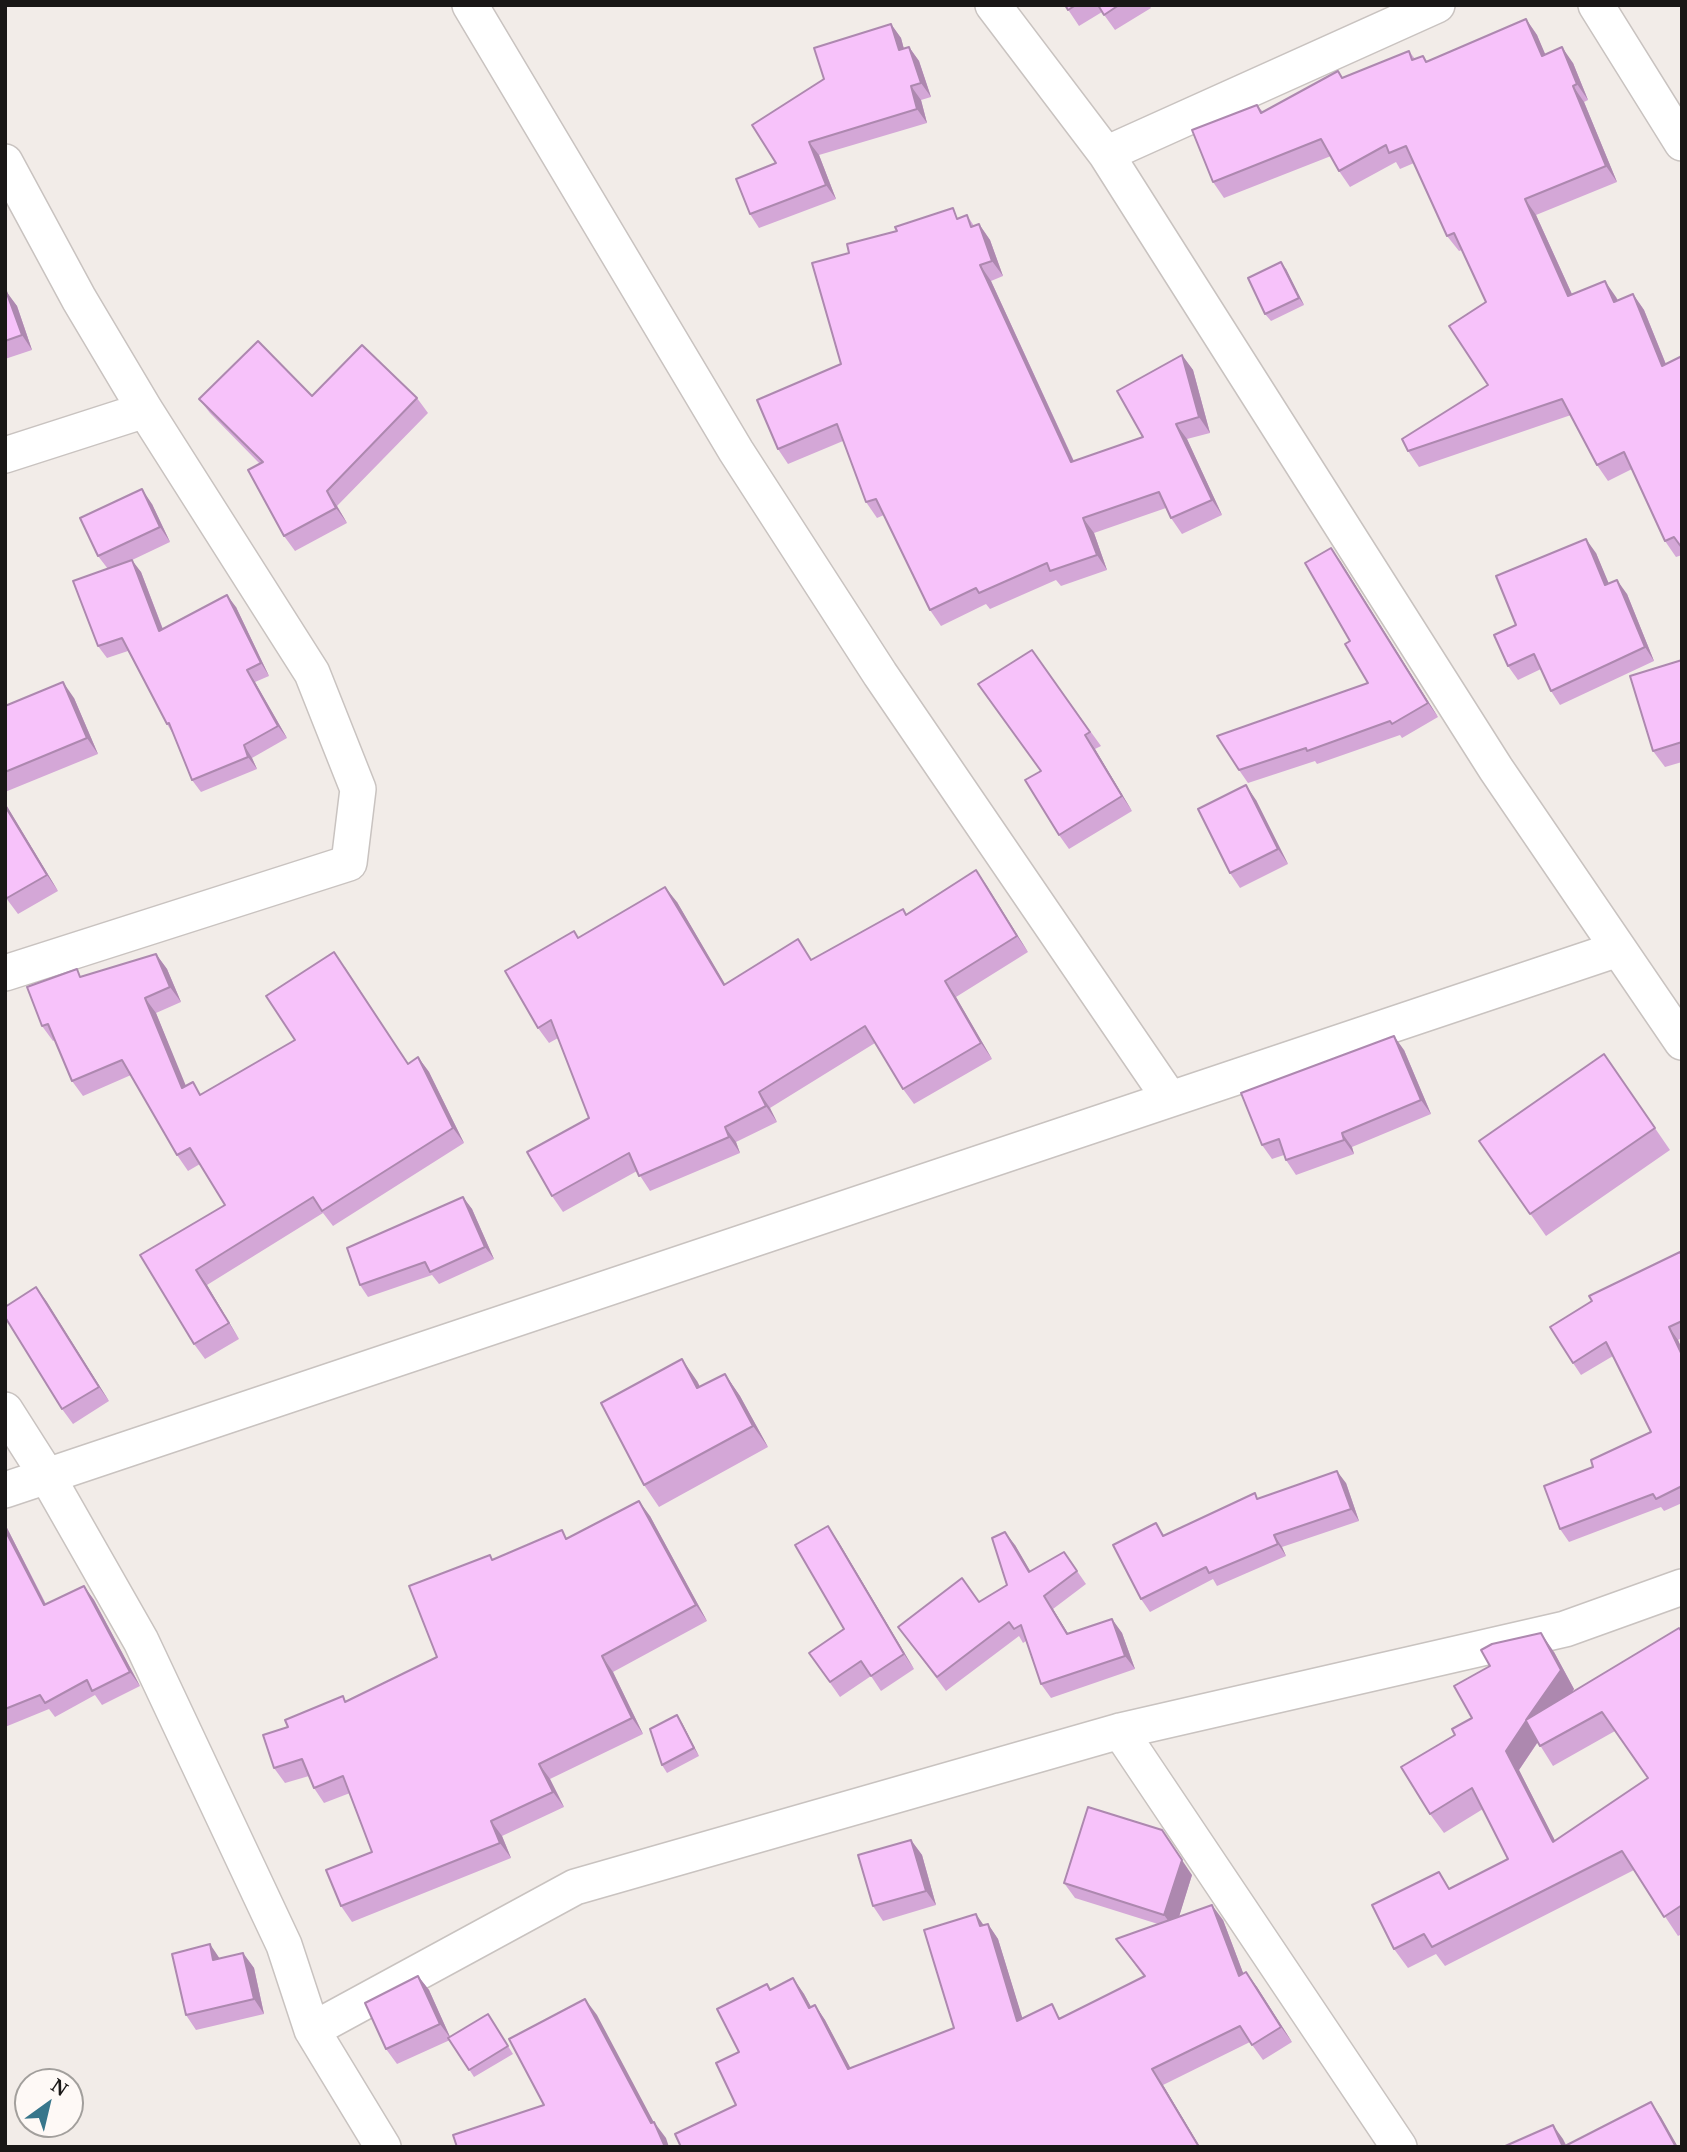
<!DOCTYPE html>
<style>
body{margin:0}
#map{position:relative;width:1687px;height:2152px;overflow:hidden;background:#f2ece8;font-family:"Noto Serif",serif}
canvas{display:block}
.frame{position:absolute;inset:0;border:7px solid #191716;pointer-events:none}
.north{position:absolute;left:14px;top:2068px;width:70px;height:70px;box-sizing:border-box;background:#fef9f6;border:2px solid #a29f9c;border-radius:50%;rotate:34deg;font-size:19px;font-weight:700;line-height:28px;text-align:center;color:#191716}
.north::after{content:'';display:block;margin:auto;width:24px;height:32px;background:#37768b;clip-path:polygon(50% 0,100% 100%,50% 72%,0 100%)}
</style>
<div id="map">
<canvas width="1687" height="2152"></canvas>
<div class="frame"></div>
<div class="north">N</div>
</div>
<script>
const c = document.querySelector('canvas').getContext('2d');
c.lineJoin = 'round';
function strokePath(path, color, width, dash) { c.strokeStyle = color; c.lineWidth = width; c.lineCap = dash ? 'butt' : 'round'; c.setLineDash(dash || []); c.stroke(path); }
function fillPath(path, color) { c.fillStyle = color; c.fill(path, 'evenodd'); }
const street = new Path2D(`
 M470 5 736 451 880 674 1170 1099
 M993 5 1106 154 1496 769 1682 1042
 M1596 5 1682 143
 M1106 154 1437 5
 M5 162 79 299 145 410 312 673 358 789 349 863 5 973
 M5 455 145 410
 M5 1410 47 1476 5 1490
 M1120 1731 1399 2147
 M312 2030 284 1945 141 1641 47 1476 1618 949
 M383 2147 312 2030 575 1887 1120 1731 1565 1629 1682 1587`);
strokePath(street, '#c9c3c0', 38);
strokePath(street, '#fff', 35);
fillPath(new Path2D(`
 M1065 5H1149L1151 8 1115 30 1102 12 1079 26Z
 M1526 19 1537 35 1545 55 1573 63 1588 100 1584 102 1617 182 1536 215 1572 294 1616 297 1618 300 1633 294 1644 310 1666 364 1682 356V555L1676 557 1665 541 1632 469 1608 481 1597 465 1571 415 1419 467 1408 451 1488 385 1486 302 1462 250 1459 251 1447 236 1414 163 1400 169 1396 162 1350 187 1339 171 1331 156 1224 198 1213 182 1257 105 1263 112 1342 78 1409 51 1415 59 1423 56 1427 61Z
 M891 24 901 38 904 49 909 47 919 61 931 97 921 100 927 123 819 155 836 199 759 228 750 214 776 163 824 79Z
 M967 215 974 226 979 224 990 240 1003 276 991 281 1074 461 1143 437 1182 355 1193 370 1210 433 1187 439 1222 515 1182 534 1171 518 1166 508 1094 533 1107 570 1061 586 1056 580 990 609 986 604 941 626 930 610 884 515 877 518 866 502 843 441 788 464 778 449 841 364 849 253Z
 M1286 269 1304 305 1271 321 1265 314Z
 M5 291 17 306 32 350 5 359Z
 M312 396 417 398 428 413 337 506 347 523 295 551 284 536 260 464 210 413 199 399Z
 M152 504 170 542 130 561 141 572 163 629 236 607 269 676 255 682 287 738 252 758 257 769 201 792 192 780 173 734 167 724 128 651 107 658 98 646 108 569 98 556Z
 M1331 548 1438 717 1402 738 1400 735 1317 764 1315 761 1248 783 1239 770 1368 683 1350 641Z
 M1596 553 1608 583 1627 594 1654 661 1560 705 1551 691 1541 669 1518 680 1508 666 1516 625Z
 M1032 650 1101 746 1095 749 1132 811 1069 849 1059 835 1040 771Z
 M1682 660V762L1665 767 1653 751Z
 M74 698 98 754 5 792V706Z
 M1256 800 1288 864 1240 888 1230 873Z
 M5 803 58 891 18 914 6 898 5 899Z
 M976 870 1028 952 956 997 992 1059 914 1104 903 1089 875 1043 770 1108 777 1122 736 1142 740 1153 650 1191 637 1171 563 1212 552 1196 589 1118 558 1038 549 1043 538 1028 579 938 677 902 725 985 812 959 906 914Z
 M156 954 167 969 181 1002 156 1013 185 1086 201 1094 295 1040 345 967 408 1064 418 1057 429 1072 464 1143 333 1226 323 1213 207 1285 239 1339 205 1359 194 1344 140 1255 225 1205 200 1164 188 1171 177 1155 131 1075 83 1096 72 1081 55 1040 53 1041 42 1026 82 976Z
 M1404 1050 1431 1114 1352 1147 1354 1154 1296 1175 1286 1160 1284 1155 1272 1159 1262 1145Z
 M1604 1054 1670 1150 1546 1236 1479 1141Z
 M463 1197 472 1209 494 1259 439 1284 432 1275 368 1297 360 1285Z
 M1680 1252 1682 1255V1338L1678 1340 1682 1349V1503L1664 1511 1661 1507 1569 1542 1560 1529 1593 1467 1651 1432 1613 1356 1581 1375 1573 1363Z
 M36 1287 109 1401 73 1424 62 1409Z
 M725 1374 740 1396 768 1447 659 1507 644 1485 697 1381 700 1387Z
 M1346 1483 1359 1521 1282 1547 1286 1556 1217 1586 1213 1579 1150 1612 1141 1599 1156 1523 1164 1535 1259 1498Z
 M650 1516 707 1621 613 1672 643 1734 550 1779 564 1807 502 1836 511 1858 352 1922 341 1906 372 1852 350 1793 324 1803 314 1788 309 1776 285 1783 274 1768 288 1727 346 1701 437 1657 490 1555 493 1560Z
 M5 1524 46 1604 84 1586 94 1600 140 1686 102 1705 95 1695 55 1717 49 1709 5 1727Z
 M838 1541 914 1669 881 1691 871 1676 840 1697 809 1653 844 1629Z
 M1015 1545 1030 1571 1064 1552 1086 1584 1053 1609 1068 1634 1112 1619 1122 1633 1135 1669 1051 1698 1041 1684 1026 1641 1023 1643 1019 1636 946 1691 898 1627 979 1602 1007 1585Z
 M1682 1631V1934L1678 1936 1634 1870 1445 1966 1436 1954 1408 1968 1394 1949 1450 1888 1508 1859 1483 1809 1444 1833 1430 1814 1455 1735 1472 1718 1554 1652 1574 1689 1571 1694ZM1615 1731 1648 1778 1555 1841 1519 1770 1538 1742 1553 1766Z
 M682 1723 699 1756 667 1773 662 1765Z
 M911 1840 922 1855 936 1905 883 1921 873 1906Z
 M1192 1875 1179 1916 1223 1920 1243 1973 1257 1987 1292 2042 1263 2060 1250 2042 1163 2085 1200 2147H681L736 2105 739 2052 767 1984 771 1990 793 1978 804 1994 811 2007 815 2005 825 2020 850 2068 954 2028 984 1925 988 1924 998 1939 1022 2018 1061 2017 1144 1977 1116 1939 1158 1924 1075 1898 1064 1883Z
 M243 1953 254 1968 264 2014 196 2030 186 2015Z
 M418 1976 429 1990 450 2037 488 2014 513 2054 474 2077 450 2040 397 2064 386 2049Z`), '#d4a7d7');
fillPath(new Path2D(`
 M1526 19 1537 35 1553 72 1542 56Z
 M891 24 901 38 908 64 899 50Z
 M909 47 919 61 931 97 921 83Z
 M1562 47 1573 63 1588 100 1577 84Z
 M911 86 921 100 927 123 917 109Z
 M1573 86 1584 102 1617 182 1606 166Z
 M809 142 819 155 836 199 826 185Z
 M1525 199 1536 215 1580 312 1568 296Z
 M979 224 990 240 1003 276 992 261Z
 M1281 262 1286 269 1304 305 1299 298Z
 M980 265 991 281 1081 477 1071 462Z
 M1605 281 1616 297 1625 318 1614 302Z
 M6 291 17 306 32 350 22 335Z
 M1633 294 1644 310 1673 382 1662 366Z
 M1182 355 1193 370 1210 433 1199 417Z
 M1176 424 1187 439 1222 515 1212 500Z
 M142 489 152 504 170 542 160 527Z
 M327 491 337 506 347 523 336 508Z
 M1083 518 1094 533 1107 570 1097 555Z
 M1586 539 1596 553 1615 598 1605 585Z
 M1331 548 1341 562 1438 717 1428 703Z
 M132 560 141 572 168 643 159 631Z
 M1617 580 1627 594 1654 661 1645 647Z
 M227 595 236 607 269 676 261 663Z
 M247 670 255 682 287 738 278 726Z
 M63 682 74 698 98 754 87 738Z
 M1085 735 1095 749 1132 811 1122 796Z
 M244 745 252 758 257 769 248 757Z
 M1246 785 1256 800 1288 864 1278 849Z
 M5 803 58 891 47 875 5 806Z
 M976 870 987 886 1028 952 1017 936Z
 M665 887 677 902 735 1001 724 985Z
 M156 954 167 969 181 1002 170 987Z
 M945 981 956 997 992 1059 981 1043Z
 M145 998 156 1013 193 1103 182 1088Z
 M1394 1036 1404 1050 1431 1114 1421 1100Z
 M418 1057 429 1072 464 1143 453 1128Z
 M759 1092 770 1108 777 1122 766 1106Z
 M725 1127 736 1142 740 1153 729 1137Z
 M1342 1133 1352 1147 1354 1154 1344 1140Z
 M463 1197 472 1209 494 1259 485 1247Z
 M196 1270 207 1285 239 1339 229 1323Z
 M36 1287 47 1302 109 1401 99 1387Z
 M1669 1327 1678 1340 1682 1349V1355Z
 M682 1359 697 1381 712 1410 697 1388Z
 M725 1374 740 1396 768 1447 753 1426Z
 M1337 1471 1346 1483 1359 1521 1351 1509Z
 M639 1501 650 1516 707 1621 696 1605Z
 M5 1524 53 1619 44 1605 5 1530Z
 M828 1526 838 1541 914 1669 904 1654Z
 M1005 1532 1015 1545 1039 1586 1029 1572Z
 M1274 1535 1282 1547 1286 1556 1278 1544Z
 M84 1586 94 1600 140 1686 130 1672Z
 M1044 1596 1053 1609 1077 1648 1067 1634Z
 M1112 1619 1122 1633 1135 1669 1125 1656Z
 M1541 1633 1554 1652 1574 1689 1540 1739 1526 1720Z
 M602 1656 613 1672 643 1734 632 1718Z
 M677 1715 682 1723 699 1756 694 1748Z
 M1526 1721 1539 1740 1519 1770 1566 1862 1553 1842 1506 1751Z
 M539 1764 550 1779 564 1807 553 1792Z
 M491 1821 502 1836 511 1858 500 1843Z
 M1162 1830 1192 1875 1175 1930 1164 1915Z
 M911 1840 922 1855 936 1905 926 1891Z
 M1212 1905 1223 1920 1250 1991 1239 1976Z
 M976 1914 987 1930 980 1926Z
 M988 1924 998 1939 1028 2036 1017 2021Z
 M210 1944 220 1959 213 1960Z
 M243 1953 254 1968 264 2014 254 1999Z
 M1246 1972 1257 1987 1292 2042 1281 2027Z
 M418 1976 429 1990 451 2039 440 2024Z
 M793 1978 804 1994 820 2023 809 2008Z
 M585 1999 597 2015 659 2132 654 2122 666 2138 669 2147H665L651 2123Z
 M815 2005 825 2020 859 2084 848 2069Z
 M1152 2069 1163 2085 1200 2147H1199Z
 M1651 2102 1661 2117 1678 2147H1676Z
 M1553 2125 1563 2139 1567 2147H1563Z`), '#ad88af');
const building = new Path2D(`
 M1065 5H1076L1068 10Z
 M1098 5H1119L1104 15Z
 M1526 19 1542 56 1562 47 1577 84 1573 86 1606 166 1525 199 1568 296 1605 281 1614 302 1633 294 1662 366 1682 356V548L1674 537 1665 541 1624 452 1597 465 1562 399 1408 451 1402 439 1488 385 1449 326 1486 302 1454 233 1447 236 1406 146 1389 153 1386 145 1339 171 1321 139 1213 182 1192 130 1257 105 1261 113 1338 71 1342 78 1409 51 1412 60 1423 56 1426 62Z
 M891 24 899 50 909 47 921 83 911 86 917 109 809 142 826 185 750 214 736 179 776 163 752 125 824 79 814 48Z
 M953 208 957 219 967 215 971 227 979 224 992 261 980 265 1071 462 1143 437 1117 391 1182 355 1199 417 1176 424 1212 500 1171 518 1159 492 1083 518 1097 555 1050 571 1047 563 979 593 976 588 930 610 876 499 866 502 837 424 778 449 757 400 841 364 812 263 849 253 847 244 897 231 895 227Z
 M1281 262 1299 298 1265 314 1248 278Z
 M5 291H6L22 335 5 341Z
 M258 341 312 396 362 345 417 398 327 491 336 508 284 536 248 470 263 462 199 399Z
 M142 489 160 527 98 556 80 518Z
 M1586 539 1605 585 1617 580 1645 647 1551 691 1534 654 1508 666 1494 635 1516 625 1496 576Z
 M1331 548 1428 703 1392 724 1390 721 1307 751 1306 748 1239 770 1217 736 1368 683 1345 644 1350 641 1305 563Z
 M132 560 159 631 227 595 261 663 247 670 278 726 244 745 248 757 192 780 169 723 167 724 122 638 98 646 73 581Z
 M1032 650 1090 732 1085 735 1122 796 1059 835 1025 780 1041 771 978 684Z
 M1682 660V742L1653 751 1630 676Z
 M63 682 87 738 5 772V706Z
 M1246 785 1278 849 1230 873 1198 809Z
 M5 806 47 875 7 898 5 896Z
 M976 870 1017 936 945 981 981 1043 903 1089 865 1026 759 1092 766 1106 725 1127 729 1137 639 1176 629 1153 552 1196 527 1152 589 1118 551 1020 538 1028 505 971 574 931 578 938 665 887 724 985 798 939 811 960 903 909 906 915Z
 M334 952 408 1064 418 1057 453 1128 322 1211 313 1197 196 1270 229 1323 194 1344 140 1255 225 1205 190 1148 177 1155 122 1060 72 1081 48 1024 42 1026 27 987 77 969 80 977 156 954 170 987 145 998 182 1088 193 1082 200 1095 295 1040 266 996Z
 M1394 1036 1421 1100 1342 1133 1344 1140 1286 1160 1279 1139 1262 1145 1241 1093Z
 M1604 1054 1655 1128 1530 1214 1479 1141Z
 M463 1197 485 1247 430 1272 425 1262 360 1285 347 1248Z
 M1680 1252 1682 1256V1321L1669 1327 1682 1355V1486L1656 1499 1653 1494 1560 1529 1544 1486 1593 1467 1591 1460 1651 1432 1606 1342 1573 1363 1550 1327 1592 1301 1589 1296Z
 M36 1287 99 1387 62 1409 5 1317V1307Z
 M682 1359 697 1388 725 1374 753 1426 644 1485 601 1403Z
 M1337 1471 1351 1509 1274 1535 1278 1544 1209 1573 1206 1567 1141 1599 1113 1545 1156 1523 1163 1536 1255 1493 1257 1499Z
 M639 1501 696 1605 602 1656 632 1718 539 1764 553 1792 491 1821 500 1843 341 1906 326 1870 372 1852 343 1776 314 1788 302 1759 274 1768 263 1735 288 1727 285 1720 343 1696 345 1702 437 1657 409 1586 490 1555 492 1560 562 1530 566 1539Z
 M828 1526 904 1654 871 1676 861 1661 830 1682 809 1653 844 1629 795 1545Z
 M5 1530 44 1605 84 1586 130 1672 92 1691 87 1680 45 1703 40 1695 5 1709Z
 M1005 1532 1029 1572 1064 1552 1077 1571 1044 1596 1067 1634 1112 1619 1125 1656 1041 1684 1021 1625 1014 1629 1009 1622 937 1677 898 1627 962 1578 979 1602 1007 1585 992 1538Z
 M1679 1628 1682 1632V1905L1664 1917 1622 1851 1432 1947 1424 1934 1394 1949 1372 1905 1439 1872 1449 1889 1508 1859 1472 1788 1430 1814 1401 1767 1455 1735 1452 1729 1472 1718 1454 1686 1490 1666 1481 1650 1492 1644 1541 1633 1561 1670 1526 1720ZM1602 1712 1648 1778 1553 1842 1506 1751 1526 1721 1540 1746Z
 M677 1715 694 1748 662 1765 650 1729Z
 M1088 1807 1162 1830 1182 1860 1164 1915 1064 1883Z
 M911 1840 926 1891 873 1906 858 1855Z
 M1212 1905 1239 1976 1246 1972 1281 2027 1252 2045 1240 2026 1152 2069 1199 2147H681L675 2134 736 2105 716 2063 739 2052 717 2009 767 1984 770 1990 793 1978 809 2008 815 2005 848 2069 954 2028 924 1930 976 1914 980 1926 988 1924 1017 2021 1052 2004 1059 2019 1145 1976 1116 1939Z
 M210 1944 213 1960 243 1953 254 1999 186 2015 172 1954Z
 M418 1976 440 2024 386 2049 365 2003Z
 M585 1999 651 2123 654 2122 665 2147H457L453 2135 544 2105 509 2039Z
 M488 2014 508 2046 469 2070 448 2038Z
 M1651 2102 1676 2147H1563Z
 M1553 2125 1563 2147H1503Z`);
fillPath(building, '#f7c2fa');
strokePath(building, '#ad88af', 2);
</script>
